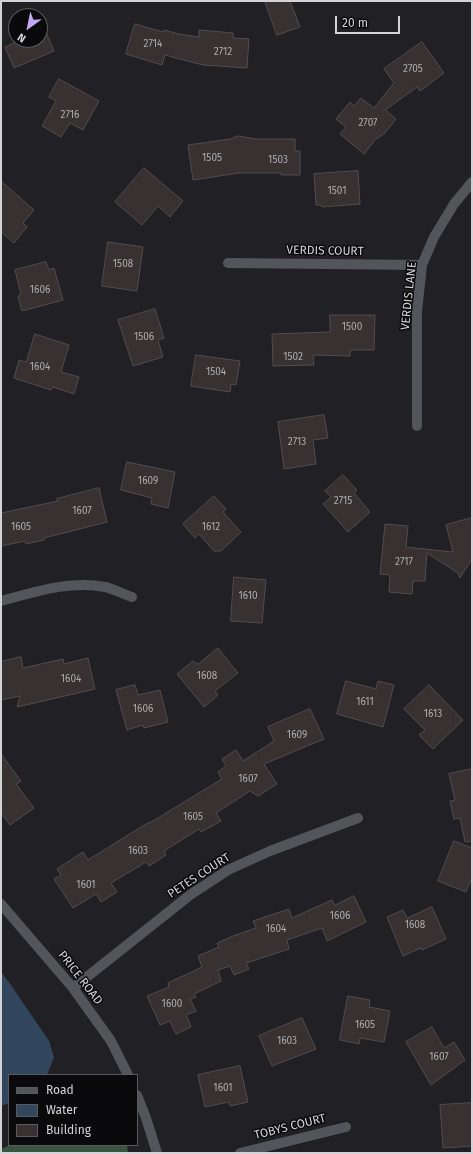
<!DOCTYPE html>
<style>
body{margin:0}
#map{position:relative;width:473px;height:1154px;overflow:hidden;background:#202025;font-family:"Fira Sans",sans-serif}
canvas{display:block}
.frame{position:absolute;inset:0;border:2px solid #d3d3d7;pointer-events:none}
.legend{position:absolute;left:8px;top:1074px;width:130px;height:72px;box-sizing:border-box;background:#0a0a0c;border:1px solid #5a5a5d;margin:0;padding:5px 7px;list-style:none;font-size:12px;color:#d3d3d7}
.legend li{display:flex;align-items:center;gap:8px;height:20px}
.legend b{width:20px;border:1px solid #5a5a5d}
.north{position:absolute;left:8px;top:8px;width:40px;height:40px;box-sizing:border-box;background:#0a0a0c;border:1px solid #5a5a5d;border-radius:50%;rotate:213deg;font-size:11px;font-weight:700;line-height:16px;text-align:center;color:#d3d3d7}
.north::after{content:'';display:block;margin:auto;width:14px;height:18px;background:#c2a8f3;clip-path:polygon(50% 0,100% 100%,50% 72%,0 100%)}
.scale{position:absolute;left:335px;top:16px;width:65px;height:18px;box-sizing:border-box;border:2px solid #d3d3d7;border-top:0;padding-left:5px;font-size:12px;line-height:14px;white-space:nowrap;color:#d3d3d7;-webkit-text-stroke:3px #0a0a0c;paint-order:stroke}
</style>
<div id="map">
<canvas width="473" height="1154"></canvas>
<div class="frame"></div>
<ul class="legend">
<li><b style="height:5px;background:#54555b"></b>Road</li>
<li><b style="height:11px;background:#32465d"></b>Water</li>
<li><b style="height:11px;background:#373132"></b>Building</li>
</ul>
<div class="north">N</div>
<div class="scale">20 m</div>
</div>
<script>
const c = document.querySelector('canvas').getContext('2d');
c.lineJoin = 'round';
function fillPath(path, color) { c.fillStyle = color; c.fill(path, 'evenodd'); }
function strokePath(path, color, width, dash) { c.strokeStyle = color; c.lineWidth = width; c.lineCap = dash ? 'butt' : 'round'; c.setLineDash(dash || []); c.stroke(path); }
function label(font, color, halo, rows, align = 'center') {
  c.font = font + ' "Fira Sans",sans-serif'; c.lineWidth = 3; c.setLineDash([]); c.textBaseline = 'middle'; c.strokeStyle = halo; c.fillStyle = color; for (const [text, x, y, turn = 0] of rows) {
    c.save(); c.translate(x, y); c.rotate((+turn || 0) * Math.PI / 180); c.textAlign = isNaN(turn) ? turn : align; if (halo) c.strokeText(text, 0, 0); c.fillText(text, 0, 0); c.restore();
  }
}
fillPath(new Path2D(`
 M10 1145H127L128 1153H1V1149Z`), '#38533f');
fillPath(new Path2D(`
 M1 972 11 985 49 1041 54 1057 47 1075H9V1103L1 1106Z`), '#32465d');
const building = new Path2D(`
 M265 1H290L300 27 277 35Z
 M135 24 163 32 164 30 179 34 199 37V30L233 33V38L249 39 247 68 203 65 165 55 162 65 126 54Z
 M45 30 54 51 14 68 5 47 22 40H40V32Z
 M422 42 444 73 420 91 417 87 385 110 396 119 385 133 375 140 364 154 340 134 346 127 336 119 350 102 354 106 361 98 374 108 394 83 384 69Z
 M59 79 99 101 83 130 70 123 61 137 42 126 56 101 49 97Z
 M238 136 256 139H295V151H300V175H281V173H239L193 180 188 145 230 139Z
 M144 168 183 201 170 217 158 206 142 225 115 202Z
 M358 171 360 204 322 207 321 205H316L314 174Z
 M1 181 34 210 23 223 27 227 14 243 1 232Z
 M108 242 143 247 137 291 102 286Z
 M46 262 49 270 54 268 63 300 22 311 18 296 21 294 15 270Z
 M155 309 164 338 158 340 163 357 133 366 118 320Z
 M330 315H375L374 350H350V356L313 355 314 365 273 366 272 334 330 332Z
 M35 334 69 345 61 372 79 377 74 394 53 387 51 390 14 378 19 360 26 362Z
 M196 355 240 361 236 385 231 384 230 392 191 386Z
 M324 415 328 438 313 440 316 464 284 469 278 422Z
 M127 462 175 472 168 508 151 504 152 498 121 490Z
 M343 475 357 490 354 493 370 512 348 532 323 504 331 497 325 491Z
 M99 488 107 522 44 538V540L26 544 25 541 1 546V513L58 501 57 499Z
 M214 496 226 509 223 512 241 532 221 551H214L199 534 195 538 183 524Z
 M472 518V559L460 578 458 573 427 553 425 581H413L412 594 389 592 390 575 380 574 385 524 408 526 406 547 453 552 446 525Z
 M234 577 266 580 262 623 231 621Z
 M218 648 238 673 215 691 218 695 204 707 177 674 193 661 198 664Z
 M21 657 23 668 63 659 64 664 88 658 95 689 17 707 20 696 1 700V662Z
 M346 681 376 689 378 681 394 685 383 727 337 714Z
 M135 685 138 695 160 690 168 722 144 728 143 725 127 730 116 690Z
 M429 685 463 720 433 749 419 735 425 730 404 709Z
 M310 709 324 739 264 764 277 784 258 796 250 791 216 813 221 821 201 832 199 829 164 851 166 855 149 866 146 862 111 883 117 892 101 902 96 894 73 908 54 879 61 875 57 869 83 852 88 860 146 824 153 821 222 779 218 772 226 766 222 759 236 750 243 761 274 741 268 727Z
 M1 754 21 781 16 784 34 808 10 825 1 813Z
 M472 769V841L465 842 460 818 454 819 450 801 455 800 449 774Z
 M454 841 472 848V877L466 892 438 881Z
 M354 896 366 922 327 941 322 928 287 940 289 949 246 963 249 969 234 975 230 966 218 970 221 981 194 994 196 997 190 999 196 1011 186 1015 191 1027 176 1034 170 1021 160 1025 147 996 169 987 168 983 202 967 198 956 219 947 217 943 233 936 256 928 253 921 289 909 292 918 332 900 335 905Z
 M432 907 446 939 422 950 421 948 403 956 387 917 403 910 407 918Z
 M348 996 370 1000 369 1007 390 1011 384 1042 360 1038 359 1044 340 1040Z
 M302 1018 316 1049 272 1066 259 1036Z
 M432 1027 444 1048 454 1042 465 1060 431 1085 406 1042Z
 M240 1066 248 1102 230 1106 229 1102 205 1107 198 1075Z
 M472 1103V1146L443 1148 440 1105Z`);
fillPath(building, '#373132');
strokePath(building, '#534c4e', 1);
strokePath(new Path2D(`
 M228 263 422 265
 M417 426V312L422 265 434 237 454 204 472 182
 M1 601C35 592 70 580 105 587 114 589 123 594 132 597
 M1 904 73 988 111 1041 128 1075
 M73 988 190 895 228 870 270 851 358 818
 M137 1095 146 1118 157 1153
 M240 1153 346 1127`), '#54555b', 10);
label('10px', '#acaaae', null, [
 ["2714",153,44],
 ["2712",223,52],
 ["2705",413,69],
 ["2716",70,115],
 ["2707",368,123],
 ["1505",212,158],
 ["1503",278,160],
 ["1501",337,191],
 ["1508",123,264],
 ["1606",40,290],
 ["1500",352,327],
 ["1506",144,337],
 ["1502",293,357],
 ["1604",40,367],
 ["1504",216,372],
 ["2713",297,442],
 ["1609",148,481],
 ["2715",343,501],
 ["1607",82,511],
 ["1605",21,527],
 ["1612",211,527],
 ["2717",404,562],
 ["1610",248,596],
 ["1608",207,676],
 ["1604",71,679],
 ["1611",365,702],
 ["1606",143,709],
 ["1613",433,714],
 ["1609",297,735],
 ["1607",248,779],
 ["1605",193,817],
 ["1603",138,851],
 ["1601",86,885],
 ["1606",340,916],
 ["1608",415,925],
 ["1604",276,929],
 ["1600",172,1004],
 ["1605",365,1025],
 ["1603",287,1041],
 ["1607",439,1057],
 ["1601",223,1088]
]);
label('12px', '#d3d3d7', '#0a0a0c', [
 ["VERDIS COURT",325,251,1],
 ["VERDIS LANE",409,296,-84],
 ["PETES COURT",199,876,-33],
 ["PRICE ROAD",80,978,52],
 ["TOBYS COURT",290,1127,-14]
]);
</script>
